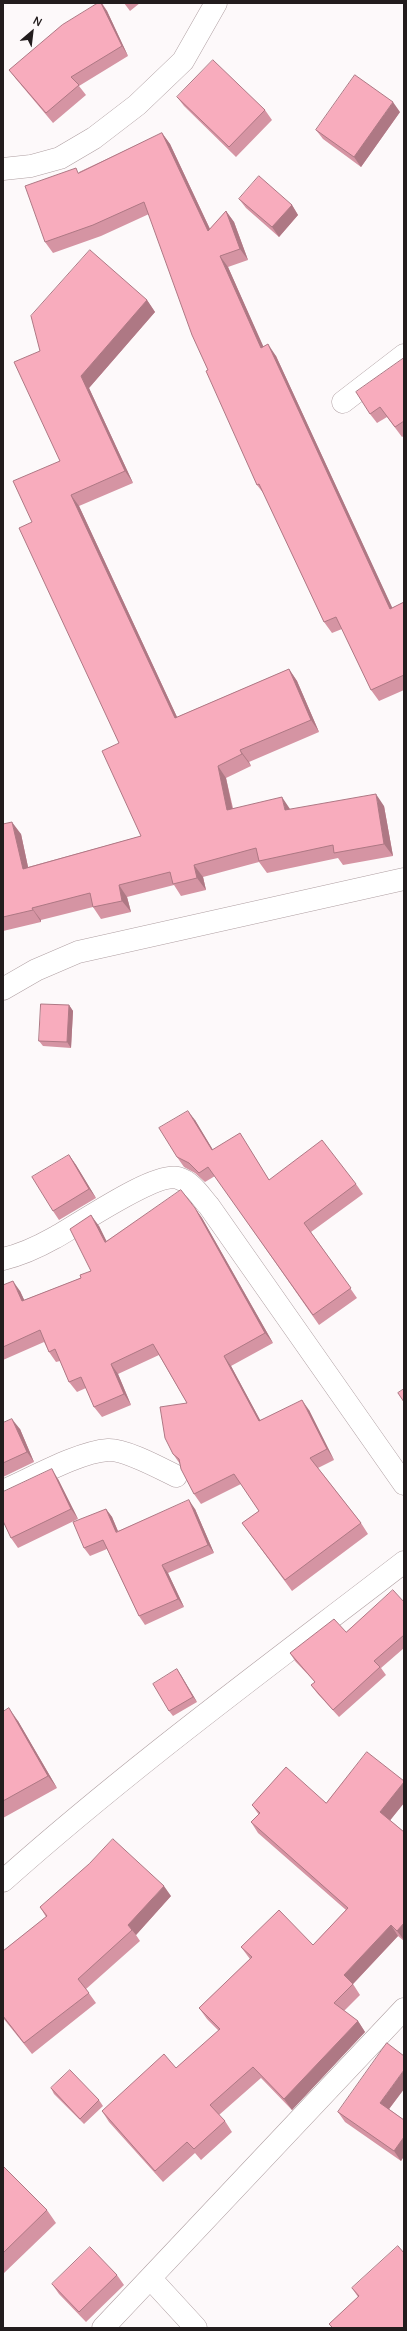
<!DOCTYPE html>
<style>
body{margin:0}
#map{position:relative;width:407px;height:2331px;overflow:hidden;background:#fdf9fa;font-family:Manrope,sans-serif}
canvas{display:block}
.frame{position:absolute;inset:0;border:4px solid #221c1d;pointer-events:none}
.north{position:absolute;left:12px;top:12px;width:40px;height:40px;-webkit-text-stroke:3px #fdf9fa;paint-order:stroke;rotate:28deg;font-size:11px;font-weight:700;line-height:16px;text-align:center;color:#221c1d}
.north::after{content:'';display:block;margin:auto;width:14px;height:18px;background:#221c1d;clip-path:polygon(50% 0,100% 100%,50% 72%,0 100%)}
</style>
<div id="map">
<canvas width="407" height="2331"></canvas>
<div class="frame"></div>
<div class="north">N</div>
</div>
<script>
const c = document.querySelector('canvas').getContext('2d');
c.lineJoin = 'round';
function strokePath(path, color, width, dash) { c.strokeStyle = color; c.lineWidth = width; c.lineCap = dash ? 'butt' : 'round'; c.setLineDash(dash || []); c.stroke(path); }
function fillPath(path, color) { c.fillStyle = color; c.fill(path, 'evenodd'); }
const street = new Path2D(`
 M3 169 31 166 60 158 94 138 137 105 183 61 216 3
 M343 402 404 355
 M3 989 36 970 78 952 404 879
 M3 1259C20 1255 38 1247 54 1238 77 1226 155 1171 178 1178 192 1182 200 1196 209 1206L404 1484
 M3 1491C31 1479 78 1452 108 1450 125 1449 160 1468 176 1476
 M3 1881C131 1767 269 1666 404 1562
 M151 2279 196 2328
 M103 2328 404 2009`);
strokePath(street, '#af9fa2', 23);
strokePath(street, '#fff', 22);
fillPath(new Path2D(`
 M98 3H102L107 11 128 56 79 86 86 95 53 123 16 79 9 70Z
 M124 3H140L130 11Z
 M177 97 265 110 272 120 236 157 184 106Z
 M400 112 361 167 323 139 316 130Z
 M162 133 170 144 210 229 226 211 234 222 248 260 228 267 263 347 276 356 392 608 404 602V690L379 701 371 690 342 629 332 633 324 622 264 494 257 485 208 370 149 214 101 236 53 253 45 242 79 172Z
 M239 199 292 205 298 215 279 237 246 208Z
 M147 300 155 312 89 388 133 483 79 506 177 717 289 669 297 681 319 732 249 762 251 766 226 778 233 808 290 809 384 806 393 856 343 865 338 858 267 873 259 862 203 877 206 890 181 896 174 885 127 897 131 912 101 919 93 907 41 920V922L3 931V824L21 834 28 867 141 836 119 743 32 522 60 461 40 351Z
 M404 358V436L402 437 387 417 377 423 370 414Z
 M69 1005 73 1011 71 1048 43 1046 39 1041Z
 M195 1120 213 1150 246 1143 269 1180 356 1184 363 1194 311 1232 357 1298 319 1325 215 1176 205 1182 195 1173 184 1167 177 1157Z
 M69 1155 76 1165 96 1198 59 1220 53 1211Z
 M195 1208 202 1218 273 1343 231 1366 260 1420 309 1410 334 1460 318 1468 361 1523 368 1534 292 1591 242 1523 259 1511 241 1484 201 1504 194 1494 180 1464 173 1454 187 1403 159 1355 118 1374 131 1405 102 1417 94 1407 86 1388 77 1392 69 1382 60 1361 56 1362 49 1352 44 1342 3 1360V1285L20 1291 24 1300 81 1278 91 1271 99 1226 106 1241Z
 M3 1423 20 1429 34 1462 3 1477Z
 M58 1479 78 1519 18 1548 11 1538Z
 M106 1509 112 1517 118 1531 195 1509 214 1553 168 1573 184 1607 145 1625 139 1616 107 1549 90 1556 84 1548Z
 M404 1602V1648L381 1668 386 1675 339 1717 317 1693 311 1685 315 1682 295 1661 290 1653 346 1632Z
 M177 1669 197 1702 173 1716 169 1711Z
 M3 1712 18 1721 57 1788 3 1818Z
 M404 1781V1803L390 1820 404 1832V1941L398 1936 353 1984 360 1995 344 2011 358 2021 365 2032 292 2110 261 2078 219 2115 225 2121 232 2132 201 2160 195 2153 163 2182 109 2122 102 2111 176 2068 219 2031 207 2019 199 2008 250 1959 241 1947 313 1945 346 1910 258 1833 251 1822 259 1815 252 1805 326 1803Z
 M171 1896 136 1935 140 1941 86 1989 96 2003 32 2054 3 2018V1951L46 1917 40 1907Z
 M51 2088 99 2100 103 2106 84 2124 54 2094Z
 M404 2089 389 2109 404 2120V2156L401 2161 345 2122 338 2112Z
 M3 2166 47 2210 56 2223 3 2274Z
 M117 2275 124 2285 86 2322 59 2294 52 2284Z
 M352 2288 404 2328H332L329 2324 358 2297Z`), '#d594a3');
fillPath(new Path2D(`
 M101 3 107 11 128 56 122 46Z
 M393 102 400 112 361 167 354 157Z
 M162 133 170 144 216 242 208 231Z
 M292 205 298 215 279 237 272 227Z
 M226 211 234 222 248 260 240 249Z
 M220 256 228 267 269 359 261 348Z
 M147 300 155 312 89 388 133 483 125 471 81 376Z
 M268 344 276 356 398 620 390 609Z
 M71 495 79 506 183 730 175 718Z
 M289 669 297 681 319 732 311 720Z
 M240 750 249 762 251 766 242 754Z
 M218 766 226 778 235 822 227 810Z
 M376 794 384 806 393 856 384 844Z
 M282 797 290 809 293 822 285 810Z
 M12 822 21 834 31 881 23 869Z
 M194 865 203 877 206 890 197 878Z
 M119 885 127 897 131 912 122 901Z
 M32 908 41 920V922L33 910Z
 M69 1005 73 1011 71 1048 67 1042Z
 M188 1111 195 1120 219 1160 212 1150Z
 M69 1155 76 1165 96 1198 89 1189Z
 M195 1208 202 1218 273 1343 265 1333Z
 M91 1215 99 1226 112 1252 105 1242Z
 M13 1281 20 1291 30 1312 22 1301Z
 M224 1356 231 1366 266 1431 259 1421Z
 M111 1364 118 1374 131 1405 124 1394Z
 M302 1400 309 1410 334 1460 327 1449Z
 M12 1419 20 1429 34 1462 27 1452Z
 M52 1469 58 1479 78 1519 71 1509Z
 M189 1500 195 1509 214 1553 208 1545Z
 M106 1509 112 1517 122 1541 116 1532Z
 M162 1565 168 1573 184 1607 178 1599Z
 M177 1669 181 1675 197 1702 193 1697Z
 M9 1708 18 1721 57 1788 48 1776Z
 M404 1782V1803L388 1823 380 1812Z
 M164 1886 171 1896 136 1935 128 1925Z
 M404 1923V1940L397 1931Z
 M391 1925 398 1936 353 1984 344 1975Z
 M358 2021 365 2032 292 2110 284 2099Z
 M404 2070V2089L386 2113 380 2103Z
 M404 2137V2156L401 2161 394 2151Z`), '#ae7884');
const building = new Path2D(`
 M98 3H101L122 46 71 77 79 85 46 113 9 70 62 25Z
 M213 60 265 110 229 147 177 97Z
 M355 75 393 102 354 157 316 130Z
 M162 133 208 231 226 211 240 249 220 256 261 348 268 344 390 609 404 602V675L371 690 336 617 324 622 259 484 257 485 206 371 208 370 192 335 144 202 93 225 45 242 25 186 76 168 78 173Z
 M259 176 292 205 272 227 239 199Z
 M90 250 147 300 81 376 125 471 71 495 175 718 289 669 311 720 240 750 242 754 218 766 227 810 282 797 285 810 376 794 384 844 334 853 333 845 259 861 256 848 194 865 197 878 173 884 170 872 119 885 122 901 93 907 90 893 32 908 33 910 3 917V824L12 822 23 869 141 836 102 751 119 743 19 528 32 522 13 481 60 461 14 362 40 351 31 316Z
 M404 358V421L395 427 380 407 370 414 356 392Z
 M41 1004 69 1005 67 1042 39 1041Z
 M188 1111 212 1150 240 1133 269 1180 322 1140 356 1184 304 1223 351 1288 313 1315 208 1167 199 1173 189 1163 177 1157 159 1128Z
 M69 1155 89 1189 53 1211 32 1177Z
 M181 1190 195 1208 265 1333 224 1356 259 1421 302 1400 327 1449 310 1458 361 1523 285 1580 242 1523 259 1511 234 1474 194 1494 181 1469 179 1459 173 1454 165 1438 160 1407 187 1403 153 1344 111 1364 124 1394 94 1407 81 1377 69 1382 55 1349 49 1352 40 1330 3 1347V1285L13 1281 22 1301 81 1278 80 1275 91 1271 70 1229 91 1215 105 1242Z
 M404 1389V1402L398 1393Z
 M12 1419 27 1452 3 1463V1423Z
 M52 1469 71 1509 11 1538 3 1521V1492Z
 M189 1500 208 1545 162 1565 178 1599 139 1616 103 1540 84 1548 73 1522 106 1509 116 1532Z
 M393 1590 404 1602V1635L374 1661 380 1667 333 1710 311 1685 315 1682 290 1653 334 1619 346 1632Z
 M177 1669 193 1697 169 1711 153 1684Z
 M9 1708 48 1776 3 1801V1712Z
 M367 1752 404 1781V1782L380 1812 404 1832V1923L397 1931 391 1925 344 1975 353 1984 334 2003 358 2021 284 2099 253 2067 210 2105 225 2121 194 2149 187 2142 155 2171 102 2111 164 2054 176 2068 220 2029 199 2008 252 1957 241 1947 279 1910 313 1945 348 1908 251 1822 260 1813 252 1805 286 1767 326 1803Z
 M113 1839 164 1886 128 1925 132 1930 78 1979 89 1993 24 2043 3 2016V1951L47 1916 40 1907 89 1864Z
 M387 2043 404 2056V2070L380 2103 404 2120V2137L394 2151 338 2112Z
 M70 2070 99 2100 80 2119 51 2088Z
 M3 2166 47 2210 3 2253Z
 M398 2246 404 2253V2328H333L329 2324 359 2296 352 2288Z
 M90 2247 117 2275 79 2312 52 2284Z`);
fillPath(building, '#f8acbd');
strokePath(building, '#ae7884', 1);
</script>
